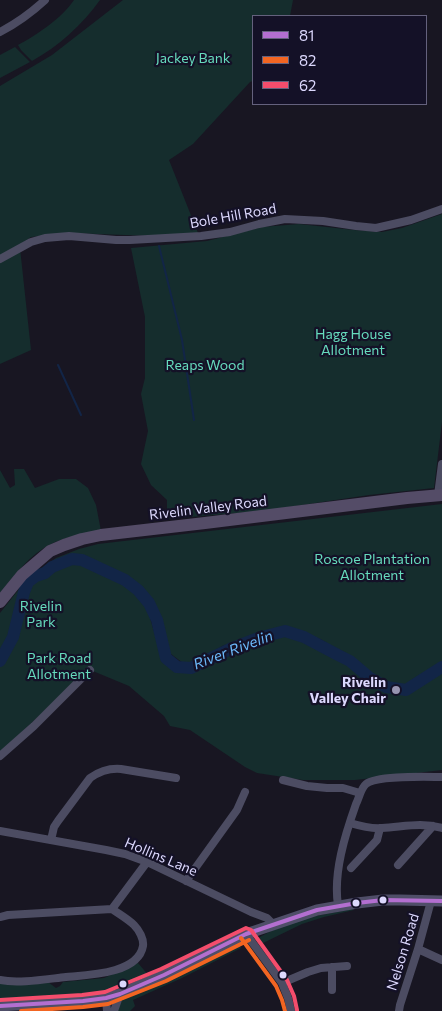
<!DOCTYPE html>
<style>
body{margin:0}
#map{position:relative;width:442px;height:1011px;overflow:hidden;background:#181622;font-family:Commissioner,sans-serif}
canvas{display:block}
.legend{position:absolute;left:252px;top:15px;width:175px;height:90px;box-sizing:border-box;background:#141127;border:1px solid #64617d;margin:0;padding:6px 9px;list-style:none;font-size:15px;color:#dcd8fd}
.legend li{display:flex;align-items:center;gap:10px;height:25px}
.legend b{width:25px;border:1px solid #64617d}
</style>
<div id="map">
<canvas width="442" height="1011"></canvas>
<ul class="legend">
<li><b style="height:6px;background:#b36fd0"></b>81</li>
<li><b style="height:6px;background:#f26522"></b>82</li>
<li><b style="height:6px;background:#f44d6c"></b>62</li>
</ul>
</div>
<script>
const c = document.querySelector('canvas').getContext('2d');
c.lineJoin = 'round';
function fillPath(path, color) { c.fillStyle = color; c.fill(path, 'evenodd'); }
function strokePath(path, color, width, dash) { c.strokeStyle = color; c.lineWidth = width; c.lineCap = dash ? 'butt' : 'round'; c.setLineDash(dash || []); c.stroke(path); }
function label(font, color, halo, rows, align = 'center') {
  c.font = font + ' Commissioner,sans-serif'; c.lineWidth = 4.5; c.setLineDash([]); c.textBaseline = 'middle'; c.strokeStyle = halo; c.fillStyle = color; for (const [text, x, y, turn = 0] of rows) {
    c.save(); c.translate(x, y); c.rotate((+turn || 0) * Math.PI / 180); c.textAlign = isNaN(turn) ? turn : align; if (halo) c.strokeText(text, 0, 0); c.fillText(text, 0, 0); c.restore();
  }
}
fillPath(new Path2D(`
 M74 0H100C82 25 59 46 32 61L21 50 18 45C37 35 62 18 74 0Z
 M123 0H293L290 16H253V81L250 82 193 144 169 160 198 233 152 236 70 233 31 237 4 256 20 248 31 350 0 364V86L52 55Z
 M15 47 30 62 0 78V55Z
 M442 214V422L434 488 369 495 262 511 167 519V500L151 485 141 464 148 431 141 394 145 378V317L131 248 207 241 262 227 299 224 354 230 382 232 402 228Z
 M14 469H24L35 488 59 479H76L88 488 96 505 101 531C85 534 65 537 51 544 29 555 15 575 0 593V470L10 488 15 485Z
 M442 504V661L423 676 402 688 386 684 368 673 350 658 322 640 302 631 281 627 264 631 222 646 203 659 190 663H183L171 654 169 650 164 634 162 620C154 617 153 607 149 600 145 591 138 583 130 579L128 587 138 596 148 611 162 659 176 669 192 671 240 648 281 634 302 639 349 664 368 681 388 691 405 694 442 672V770L355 780H303L257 773 245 767 190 730 170 726 164 716 129 686 88 669 0 753V613L23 584 40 569 56 558 79 549 98 544Z
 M353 909 354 910 324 917 302 924 261 944 258 938 271 931 305 918Z
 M238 943 241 948 182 978 133 1000 135 1006 130 1011H117L122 1000 128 995Z
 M138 963 149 976 134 984 103 993 0 1001V984L48 982 56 988 60 986 63 982 104 978Z`), '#152d2d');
strokePath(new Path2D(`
 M159 246 182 340 194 420
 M58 365 81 415`), '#122547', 2);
strokePath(new Path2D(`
 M0 661 13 637 24 592 28 582 36 576 45 573 52 567 72 559 82 560 125 580 138 590 149 603 157 620 166 658 177 667 191 668 232 648 258 638 285 631 304 637 338 655 350 661 370 678 386 687 406 690 442 667`), '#122547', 12);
strokePath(new Path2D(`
 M0 32C17 23 31 13 45 0
 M0 259 31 242 45 238 69 236 116 240H130L201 236 230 232 259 224 285 219 323 221 356 226 376 228 411 220 442 209
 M438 495 442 464
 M0 756 34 726 90 670
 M283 780 307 786 327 788H343L360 793
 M350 823C360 826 371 829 382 828 403 827 421 822 442 828
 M0 831 106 850 125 854 147 862 251 912 267 918 274 925
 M51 840 54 827 58 821 90 778C100 771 110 768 121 769L176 778
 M398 865 433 826
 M351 868 377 840 380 828
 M186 881 237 810 245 792
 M338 905C333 873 345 835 356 804 359 798 361 788 366 784 377 775 427 777 442 777
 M0 917 8 915 112 909 147 862
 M246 934 282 983 288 998 291 1011
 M418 949 442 960
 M332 967V990
 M0 980C18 984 47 979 66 977 88 975 138 974 143 946 144 939 139 930 134 925 128 919 119 914 112 909
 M282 983 308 972 321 968 347 966
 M106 998 107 1011
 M114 1011 120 994
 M399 1011 400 1005 418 949 431 901`), '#4c4c62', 8);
strokePath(new Path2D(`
 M0 1006 83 1001 106 998 120 994 164 975 246 934 317 910 357 903 383 900H400L442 901`), '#4f4e68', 11);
strokePath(new Path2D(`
 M0 602 22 575 50 551 64 545 82 539 101 535 205 523 407 498 442 495`), '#544c67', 12);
strokePath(new Path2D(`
 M0 1006 83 1001 106 998 120 994 164 975 246 934 317 910 357 903 383 900 442 901`), '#b36fd0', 4);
strokePath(new Path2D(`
 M241 938 276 986 282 1000 285 1011
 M21 1011 83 1007 108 1004 166 981 249 940`), '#f26522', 4);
strokePath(new Path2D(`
 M0 1000 82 995 105 992 161 969 246 928 251 930 287 980 294 996 297 1010`), '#f44d6c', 4);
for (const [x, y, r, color] of [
 [396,690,5,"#9794b0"],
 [383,900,4.5,"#dcd8fd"],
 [356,903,4.5,"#dcd8fd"],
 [283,975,4.5,"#dcd8fd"],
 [123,984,4.5,"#dcd8fd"]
]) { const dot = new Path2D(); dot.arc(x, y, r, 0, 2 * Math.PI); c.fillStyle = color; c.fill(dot); strokePath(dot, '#141127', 2); }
label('14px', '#66dbbd', '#141127', [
 ["Jackey Bank",193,58],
 ["Hagg House",353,334],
 ["Allotment",353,350],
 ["Reaps Wood",205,365],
 ["Roscoe Plantation",372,559],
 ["Allotment",372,575],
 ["Rivelin",41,606],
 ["Park",41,622],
 ["Park Road",59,658],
 ["Allotment",59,674]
]);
label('14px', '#dcd8fd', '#141127', [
 ["Bole Hill Road",233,216,-10],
 ["Rivelin Valley Road",208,508,-7],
 ["Hollins Lane",161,857,23],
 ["Nelson Road",403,952,-73]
]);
label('bold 14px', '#dcd8fd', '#141127', [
 ["Rivelin",386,682],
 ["Valley Chair",386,698]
], 'right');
label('italic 15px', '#6bb8f9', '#141127', [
 ["River Rivelin",233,650,-21]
]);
</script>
